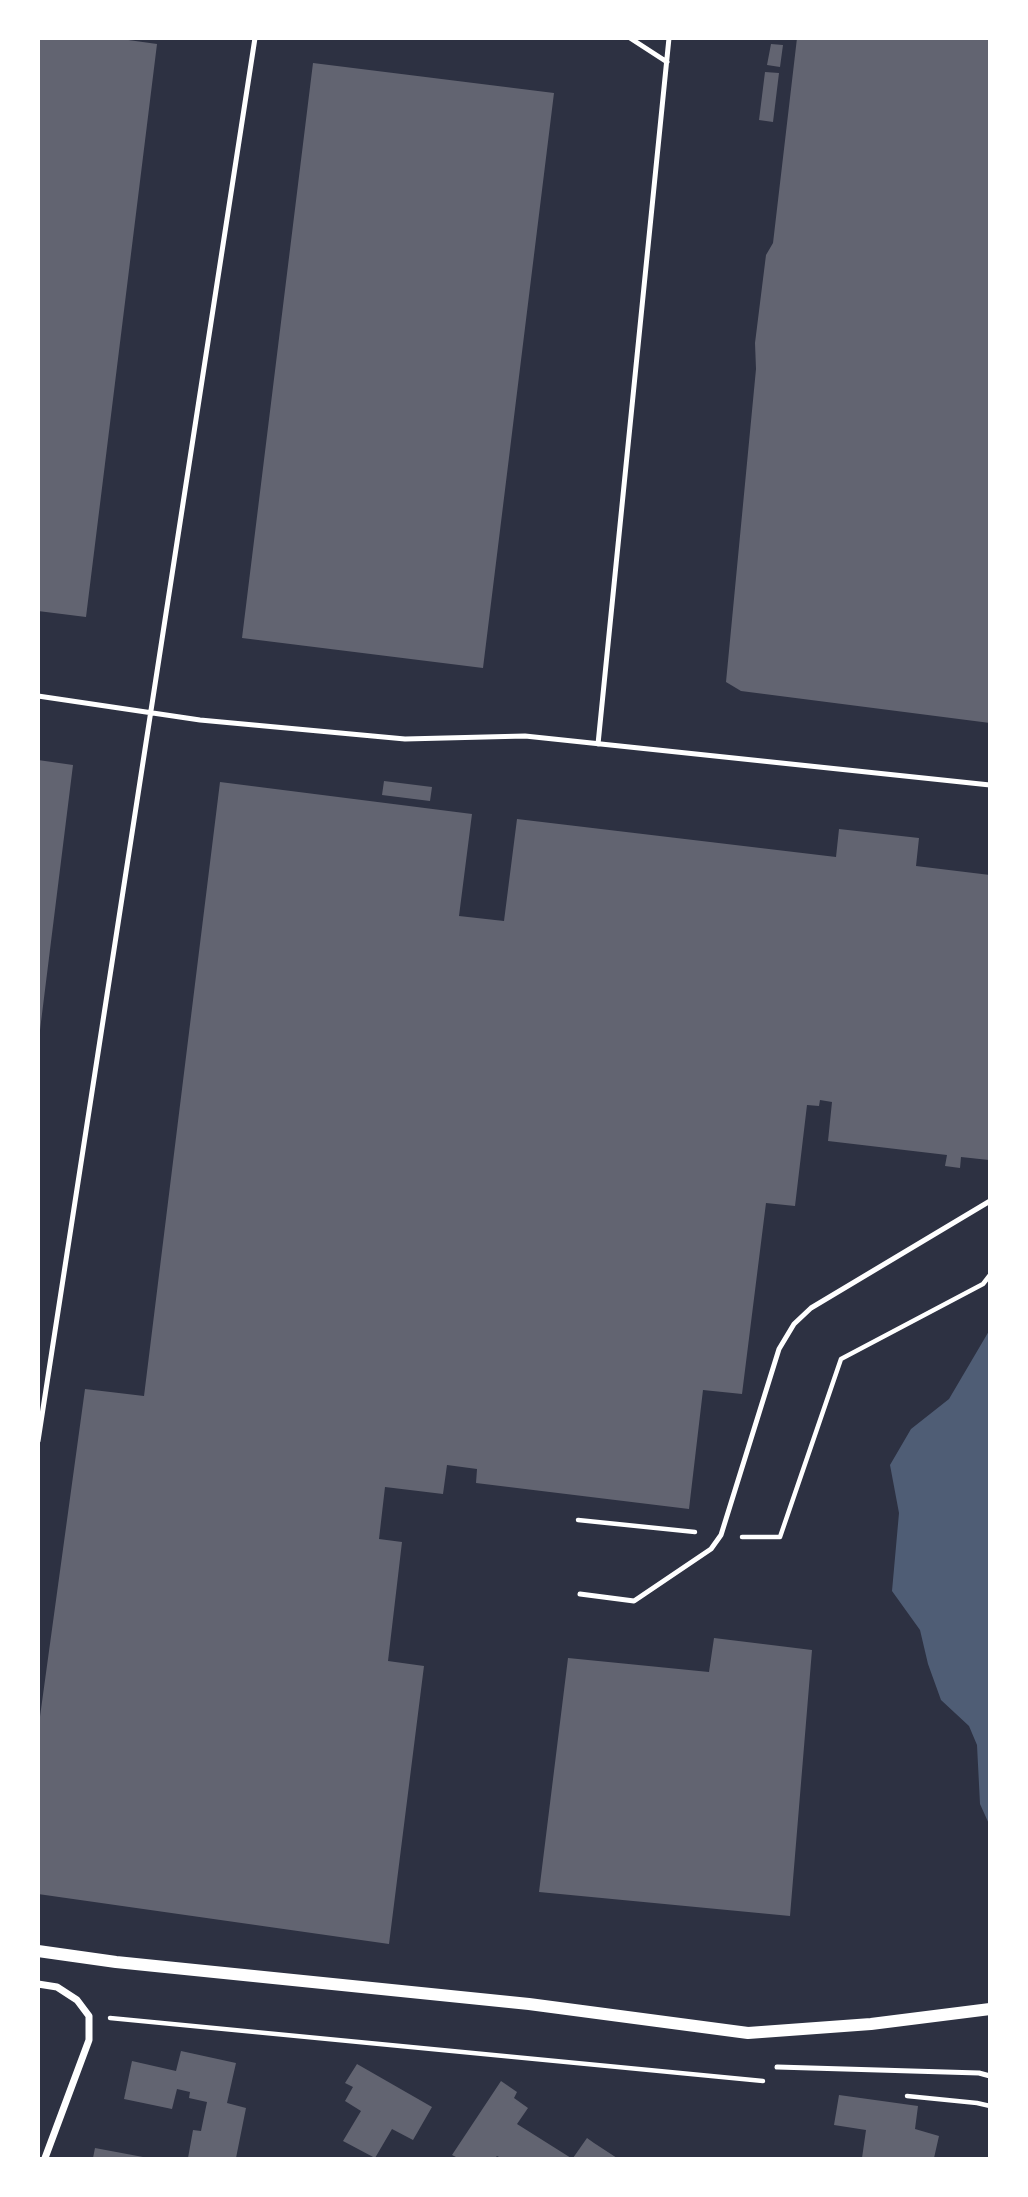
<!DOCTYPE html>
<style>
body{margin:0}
#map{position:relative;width:1028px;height:2197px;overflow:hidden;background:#2d3142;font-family:"Crimson Pro",serif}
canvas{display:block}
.frame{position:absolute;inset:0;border:40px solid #fff;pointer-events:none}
</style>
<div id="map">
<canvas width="1028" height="2197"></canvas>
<div class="frame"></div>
</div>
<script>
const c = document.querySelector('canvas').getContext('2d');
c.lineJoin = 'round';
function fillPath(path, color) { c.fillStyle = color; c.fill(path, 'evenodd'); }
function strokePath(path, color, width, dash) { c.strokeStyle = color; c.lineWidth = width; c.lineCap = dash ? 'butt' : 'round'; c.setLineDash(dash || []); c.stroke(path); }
fillPath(new Path2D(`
 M989 1331V1824L980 1804 977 1745 969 1726 941 1700 928 1664 920 1630 892 1591 899 1513 890 1465 911 1429 949 1399Z`), '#4f5d75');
fillPath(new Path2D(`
 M38 38H114L157 44 86 617 38 611Z
 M797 38H990V723L741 691 726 682 756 369 755 343 766 255 773 243Z
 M771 44 783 45 780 67 767 65Z
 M313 63 554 93 483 668 242 638Z
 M765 72 779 73 773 122 759 120Z
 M38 760 73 765 40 1030H38Z
 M384 781 432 787 430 801 382 795Z
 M220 782 472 814 459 916 504 921 517 819 836 857 839 829 919 838 916 866 990 875 989 1160 961 1157 960 1168 945 1166 947 1155 828 1141 832 1102 820 1100 819 1106 807 1105 795 1206 766 1203 742 1394 703 1390 689 1509 476 1483 477 1469 447 1465 443 1494 385 1487 379 1539 402 1542 388 1661 424 1666 389 1944 38 1894V1731L85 1389 144 1396Z
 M714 1638 812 1650 790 1916 539 1892 568 1658 709 1672Z
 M181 2051 236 2063 227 2103 246 2108 236 2158H188L193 2130 201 2131 207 2102 189 2098 190 2092 177 2089 172 2109 124 2099 132 2061 176 2071Z
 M357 2064 432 2107 413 2140 392 2129 375 2158 343 2141 361 2111 345 2101 353 2087 345 2083Z
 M501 2081 517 2092 514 2098 528 2108 517 2124 571 2158H501L497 2156 495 2158H458L452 2155Z
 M839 2095 918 2106 915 2129 939 2136 934 2158H862L866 2130 834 2125Z
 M587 2138 594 2143 617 2158H573Z
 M95 2148 143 2157V2158H93Z`), '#626471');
strokePath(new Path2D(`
 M578 1520 695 1532
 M742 1537H780L841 1359 983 1284 990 1275
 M110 2018 763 2081
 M907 2096 977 2103 990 2106`), '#fff', 4.5);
strokePath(new Path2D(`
 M630 38 667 62
 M38 696 200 720 405 739 525 736 990 785
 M598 744 669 38
 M38 1441 255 38
 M580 1594 634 1601 711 1549 721 1535 779 1349 794 1324 811 1308 990 1201
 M777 2067 979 2073 990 2076`), '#fff', 5);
strokePath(new Path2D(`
 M38 1984 57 1987 77 2000 89 2016V2040L45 2158`), '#fff', 7);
strokePath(new Path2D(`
 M38 1951 116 1962 529 2004 748 2033 871 2024 990 2009`), '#fff', 12);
</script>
